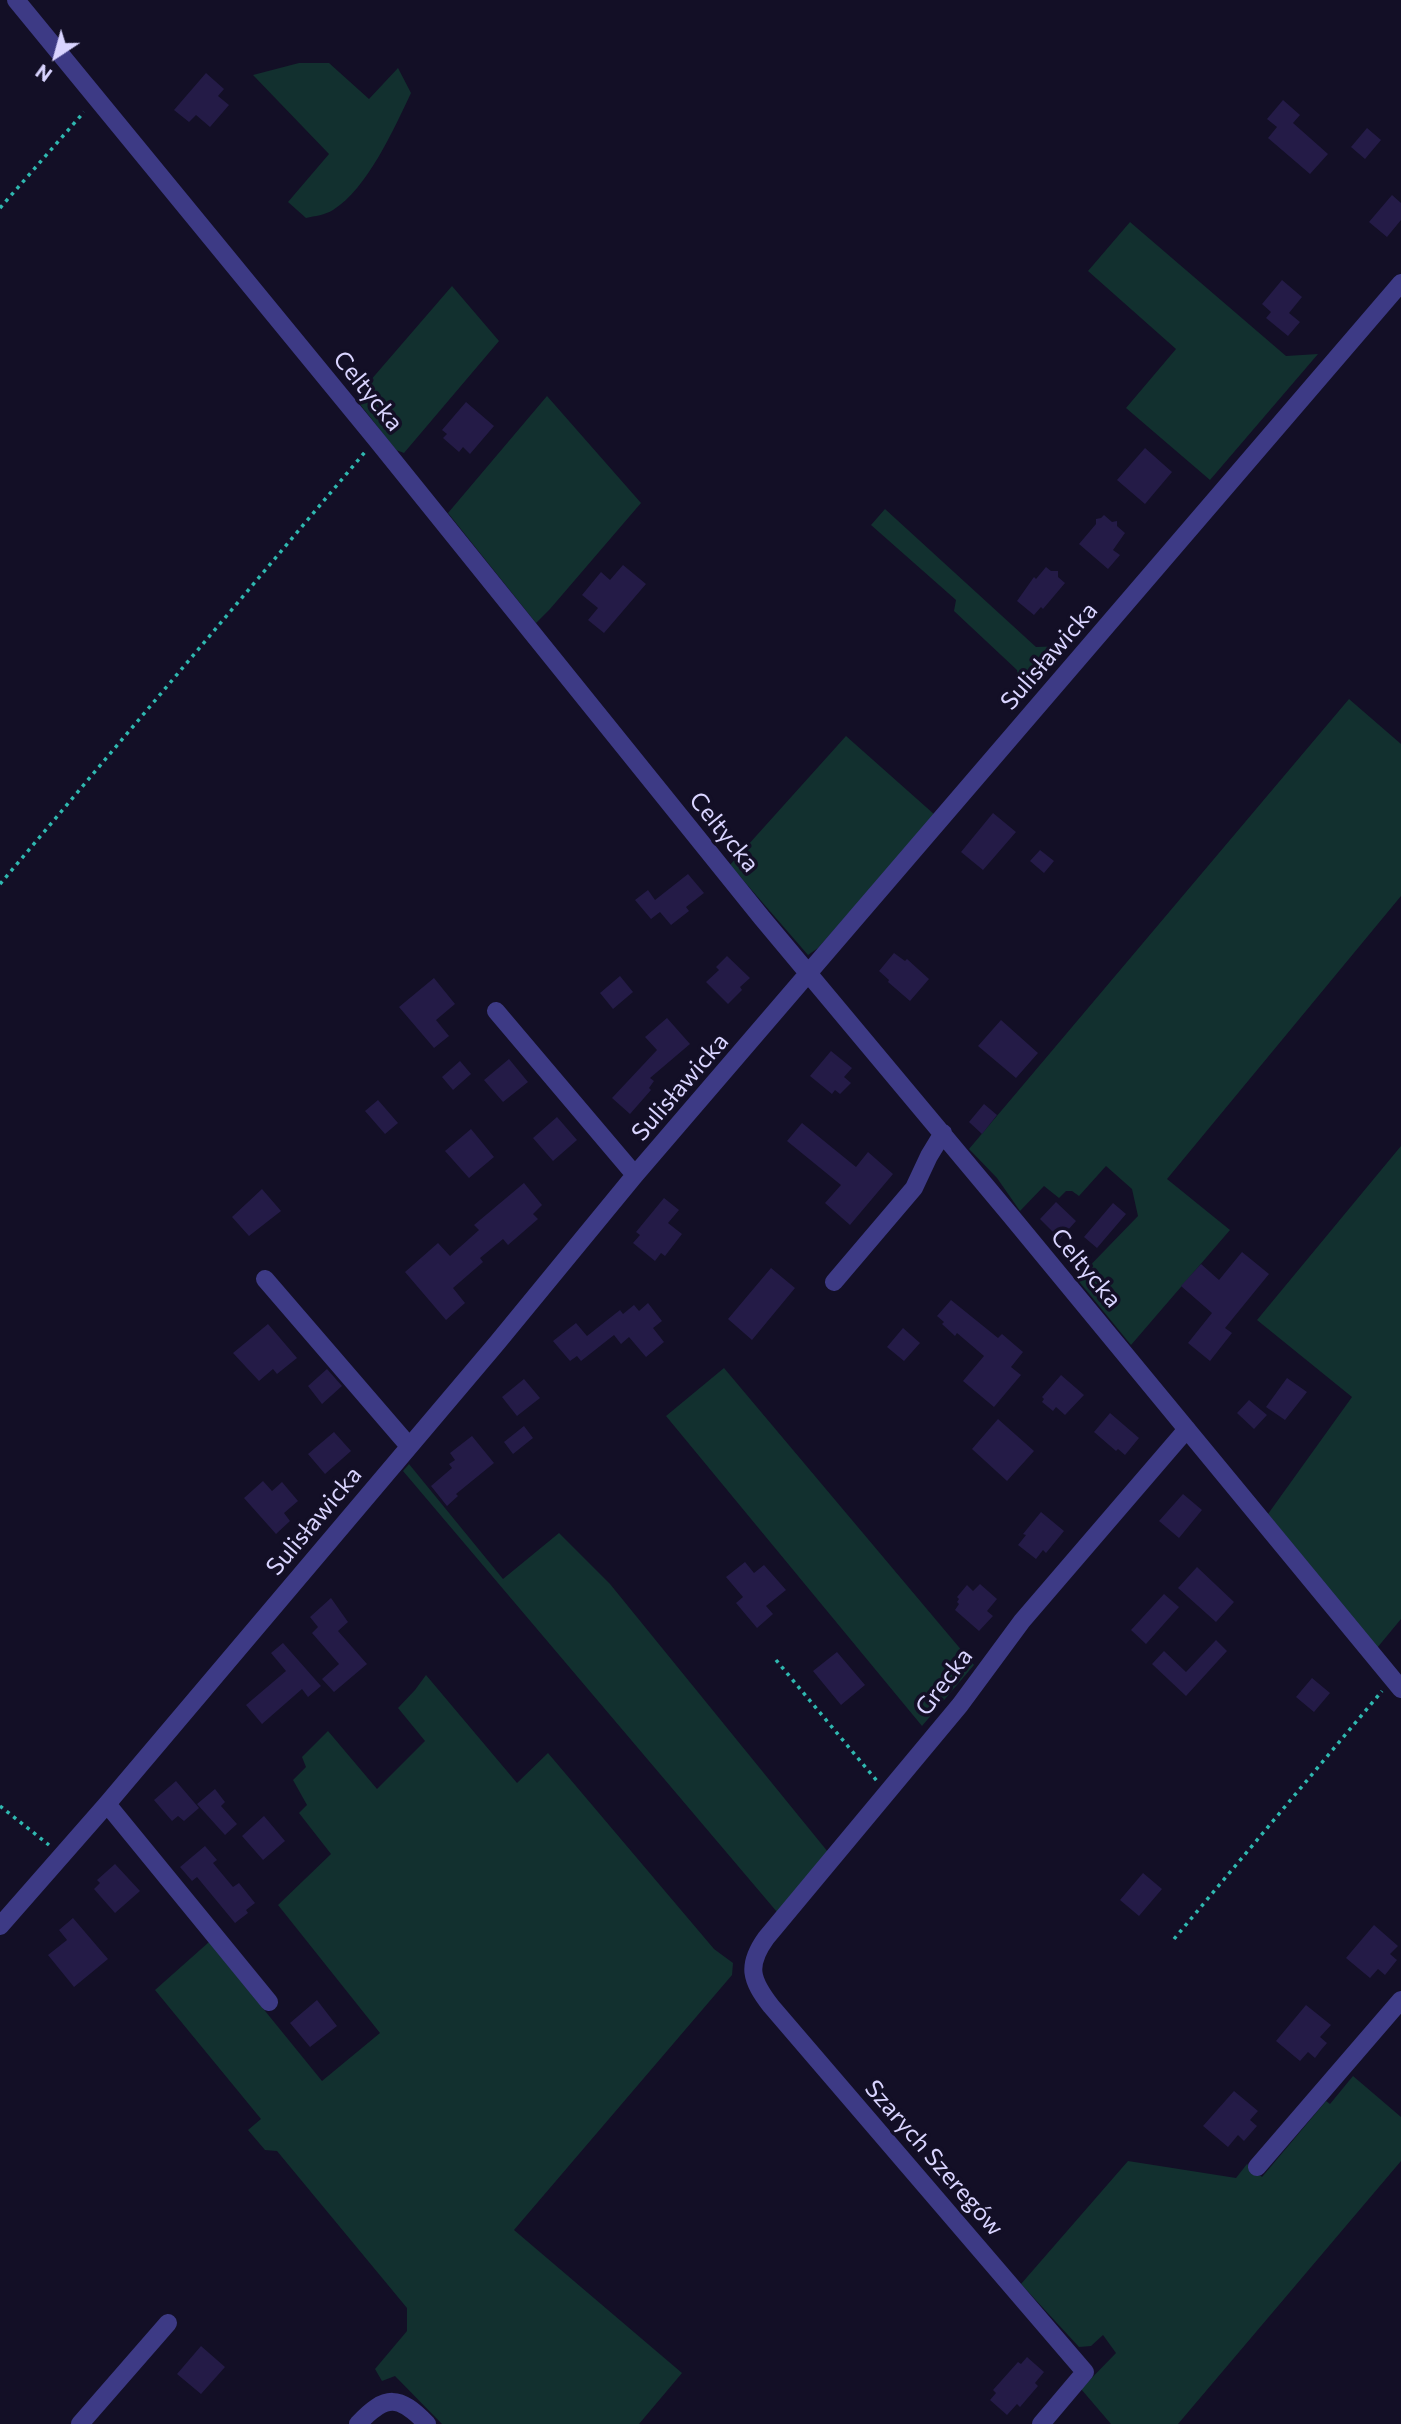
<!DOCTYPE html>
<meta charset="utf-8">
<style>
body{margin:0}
#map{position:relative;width:1401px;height:2424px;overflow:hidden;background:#130f26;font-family:Commissioner,sans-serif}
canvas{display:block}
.north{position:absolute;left:21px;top:21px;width:70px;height:70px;-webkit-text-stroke:5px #130f26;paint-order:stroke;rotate:216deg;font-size:19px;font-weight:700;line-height:28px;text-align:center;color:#d9d4ff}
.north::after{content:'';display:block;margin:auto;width:24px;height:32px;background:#d9d4ff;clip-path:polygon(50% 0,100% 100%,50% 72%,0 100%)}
</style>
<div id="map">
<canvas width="1401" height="2424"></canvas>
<div class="north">N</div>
</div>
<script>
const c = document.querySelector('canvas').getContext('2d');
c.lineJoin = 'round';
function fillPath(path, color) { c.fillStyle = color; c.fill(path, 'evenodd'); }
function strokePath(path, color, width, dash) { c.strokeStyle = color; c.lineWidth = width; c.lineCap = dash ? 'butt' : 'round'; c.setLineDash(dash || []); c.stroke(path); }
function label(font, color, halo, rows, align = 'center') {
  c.font = font + ' Commissioner,sans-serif'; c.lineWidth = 7; c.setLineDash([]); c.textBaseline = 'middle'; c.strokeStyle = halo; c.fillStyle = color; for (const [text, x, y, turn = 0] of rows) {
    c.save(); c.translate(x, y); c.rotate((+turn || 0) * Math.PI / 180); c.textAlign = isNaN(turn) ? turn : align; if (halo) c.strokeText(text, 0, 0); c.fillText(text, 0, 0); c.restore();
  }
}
fillPath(new Path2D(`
 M299 63H329L369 99 398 68 411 93C394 129 367 189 333 210 325 215 315 216 306 218L288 202 329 154 253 75Z
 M1130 222 1286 356 1318 354 1210 480 1126 408 1176 349 1088 271Z
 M452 286 499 341 404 453 396 450 359 403 357 396Z
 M547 396 641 503 550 609 536 623 448 513Z
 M885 509 1036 647 1067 646 1022 699 1017 670 954 611 956 600 871 525Z
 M1349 699 1401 744V896L1167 1179 1230 1230 1131 1345 1077 1279 1138 1216 1132 1189 1106 1166 1079 1196 1072 1191H1066L1059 1198 1044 1186 1020 1211 997 1178 969 1149Z
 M846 736 935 815 818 948 808 955 730 865Z
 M1401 1146V1619L1377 1648 1268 1514 1352 1397 1257 1320Z
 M724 1368 974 1665 922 1726 666 1416Z
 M409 1464 503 1579 559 1533 610 1584 828 1852 777 1912 403 1471Z
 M426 1675 517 1783 548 1753 714 1949 733 1963 732 1975 514 2230 682 2373 639 2424H442L395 2376 382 2381 375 2369 407 2331V2308L277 2151 265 2150 248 2130 261 2119 155 1990 209 1942 322 2081 380 2033 278 1905 331 1854 299 1813 307 1805 293 1780 306 1767 302 1757 328 1731 377 1789 425 1741 398 1708 415 1690Z
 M1353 2076 1401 2117V2161L1178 2424H1111L1081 2389 1116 2353 1103 2335 1091 2346 1079 2347 1021 2284 1128 2161 1236 2178 1247 2164 1262 2177 1326 2101 1330 2104Z`), '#12302f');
fillPath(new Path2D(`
 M206 73 224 89 218 96 229 105 210 127 196 115 189 122 174 110Z
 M1283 100 1300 115 1293 123 1328 154 1310 174 1268 138 1277 127 1267 119Z
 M1367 128 1381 140 1365 159 1351 147Z
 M1392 195 1401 203V220L1387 237 1369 222Z
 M1282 280 1302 297 1289 313 1300 322 1288 336 1266 318 1271 312 1262 304Z
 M466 402 494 426 470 454 463 447 459 452 443 438 447 434 442 430Z
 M1145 448 1172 472 1145 504 1117 480Z
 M1104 515 1112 522 1117 521V526L1125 533 1113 550 1120 555 1108 569 1079 544 1096 524V519L1101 518Z
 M623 565 646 584 604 633 588 620 598 608 582 595 601 572 610 580Z
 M1046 567 1051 571H1058V577L1065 583 1043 609 1041 607 1034 615 1017 601 1034 577 1036 579Z
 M993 813 1016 832 983 870 961 852Z
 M1040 850 1054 861 1044 873 1030 861Z
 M688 874 704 893 686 907 689 911 671 925 660 912 651 919 635 900 648 890 655 900Z
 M894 953 905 961 907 959 929 979 910 1001 888 982 889 980 879 971Z
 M727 956 750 978 740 987 742 990 728 1004 706 982 719 970 716 967Z
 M620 976 633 992 613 1009 600 993Z
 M434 978 455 1004 436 1020 449 1036 434 1048 399 1007Z
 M667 1018 690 1044 650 1078 654 1081 649 1088 651 1090 630 1114 612 1098 657 1050 645 1037Z
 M1001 1020 1038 1053 1016 1078 978 1046Z
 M831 1051 852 1068 844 1077 851 1083 840 1094 835 1090 832 1094 810 1076Z
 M509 1059 528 1082 503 1102 484 1080Z
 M460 1061 471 1074 453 1090 442 1077Z
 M378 1100 398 1123 385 1134 365 1111Z
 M984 1104 997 1115 982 1134 969 1122Z
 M557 1117 577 1140 553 1161 533 1138Z
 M802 1123 856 1167 868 1152 893 1174 850 1225 825 1203 841 1185 787 1141Z
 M471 1129 494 1157 469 1178 445 1151Z
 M524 1183 542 1205 533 1214 538 1219 508 1245 503 1239 480 1258 483 1262 453 1288 465 1303 446 1320 405 1272 438 1243 450 1256 479 1230 474 1225Z
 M262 1189 281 1211 249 1236 232 1217Z
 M664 1198 679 1210 668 1223 682 1234 665 1256 661 1253 655 1261 633 1243 640 1235 636 1232Z
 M1056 1202 1076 1221 1060 1239 1040 1219Z
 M1113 1203 1126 1214 1097 1248 1084 1237Z
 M1242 1252 1269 1274 1225 1328 1232 1333 1210 1361 1188 1343 1212 1313 1181 1286 1201 1264 1219 1280Z
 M771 1268 795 1288 752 1340 728 1319Z
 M951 1300 998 1338 1002 1334 1023 1352 1011 1367 1021 1375 994 1407 963 1381 984 1356 957 1333 955 1336 942 1324 944 1322 937 1316Z
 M648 1303 662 1321 653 1328 664 1342 646 1357 629 1337 621 1344 614 1335 581 1361 577 1356 570 1361 553 1341 576 1323 587 1336 620 1310 623 1314 634 1305 639 1311Z
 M268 1324 297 1358 277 1374 273 1369 259 1381 233 1353Z
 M903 1328 920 1343 904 1361 887 1347Z
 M327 1369 342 1386 322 1404 308 1386Z
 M1061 1375 1084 1395 1065 1415 1056 1407 1053 1411 1042 1402 1044 1399 1042 1397Z
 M1287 1378 1307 1392 1285 1420 1266 1407Z
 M524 1379 540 1398 517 1416 502 1397Z
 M1249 1400 1267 1415 1254 1429 1237 1413Z
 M1110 1413 1139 1438 1125 1455 1118 1449 1116 1451 1094 1432Z
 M998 1419 1034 1451 1007 1481 972 1449Z
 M524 1426 533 1438 513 1454 504 1442Z
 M334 1432 351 1451 325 1474 308 1454Z
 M472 1436 494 1463 456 1494 458 1496 447 1506 431 1486 452 1468 449 1464 455 1460 450 1453Z
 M263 1481 272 1491 282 1482 298 1501 284 1513 290 1521 276 1534 244 1498Z
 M1183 1494 1202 1510 1179 1538 1159 1521Z
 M1041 1512 1064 1531 1046 1553 1043 1550 1036 1559 1018 1545 1026 1535 1023 1534Z
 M745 1562 754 1573 764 1565 786 1590 766 1606 773 1614 757 1628 736 1603 743 1597 726 1577Z
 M1197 1567 1234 1602 1216 1622 1178 1588Z
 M980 1584 997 1599 987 1611 993 1616 979 1631 955 1610 959 1604 957 1602 959 1599 957 1597 967 1585 973 1591Z
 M1164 1594 1179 1607 1146 1644 1131 1630Z
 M331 1598 348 1622 338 1631 367 1664 334 1692 322 1679 339 1664 312 1633 318 1627 310 1617Z
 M1216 1640 1227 1651 1186 1696 1152 1664 1164 1651 1186 1672Z
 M283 1643 321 1686 308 1697 302 1689 262 1724 246 1705 286 1671 271 1653Z
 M837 1652 865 1685 841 1705 813 1671Z
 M1312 1678 1330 1693 1314 1712 1296 1697Z
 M176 1781 199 1808 184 1821 178 1816 172 1821 154 1800Z
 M215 1789 225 1802 221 1806 237 1824 225 1835 197 1804Z
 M264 1816 285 1841 263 1860 242 1836Z
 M205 1846 217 1860 213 1863 233 1887 239 1883 255 1903 246 1910 248 1913 235 1923 197 1877 192 1881 180 1867Z
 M115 1864 140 1891 115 1913 94 1889 100 1883 97 1880Z
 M1143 1873 1162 1889 1139 1916 1120 1900Z
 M73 1918 108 1959 74 1987 48 1955 67 1940 59 1930Z
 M1374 1925 1398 1946 1390 1954 1397 1960 1385 1975 1378 1969 1370 1978 1346 1958Z
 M317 2000 337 2026 310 2047 290 2023Z
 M1306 2005 1331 2025 1320 2037 1327 2043 1321 2050 1315 2058 1308 2052 1300 2061 1276 2041Z
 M1234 2091 1258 2111 1250 2120 1257 2126 1244 2141 1238 2135 1228 2147 1203 2126Z
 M201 2346 225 2367 201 2394 177 2374Z
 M1027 2357 1044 2372 1035 2383 1038 2386 1020 2407 1017 2404 1007 2415 990 2400 996 2393 993 2390 1018 2362 1021 2364Z`), '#241b47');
strokePath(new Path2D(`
 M0 208 84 112
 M0 884 365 452
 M776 1660 877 1781
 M0 1806 49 1845
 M1174 1939 1382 1691`), '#2fb8b0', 3.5, [3.5, 5]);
strokePath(new Path2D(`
 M16 0 376 439 762 918 1011 1216 1401 1689
 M496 1011 635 1175
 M265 1279 409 1446
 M834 1282 914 1188 929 1156 943 1133
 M107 1804 269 2002
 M0 1926 107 1804 497 1343 635 1175 1401 283
 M1257 2167 1401 2000
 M80 2424 168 2323
 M358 2424C386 2394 399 2395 427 2424
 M1041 2424 1085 2372 771 2006C751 1980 746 1966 766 1938L960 1705 1022 1621 1187 1429`), '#3d3a85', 18);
label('24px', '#d9d4ff', '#130f26', [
 ["Celtycka",368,391,51],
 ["Sulisławicka",1049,656,-49],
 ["Celtycka",724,832,51],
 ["Sulisławicka",680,1087,-49],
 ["Celtycka",1086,1268,50],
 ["Sulisławicka",314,1521,-50],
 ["Grecka",944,1682,-53],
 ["Szarych Szeregów",934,2158,49]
]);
</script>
